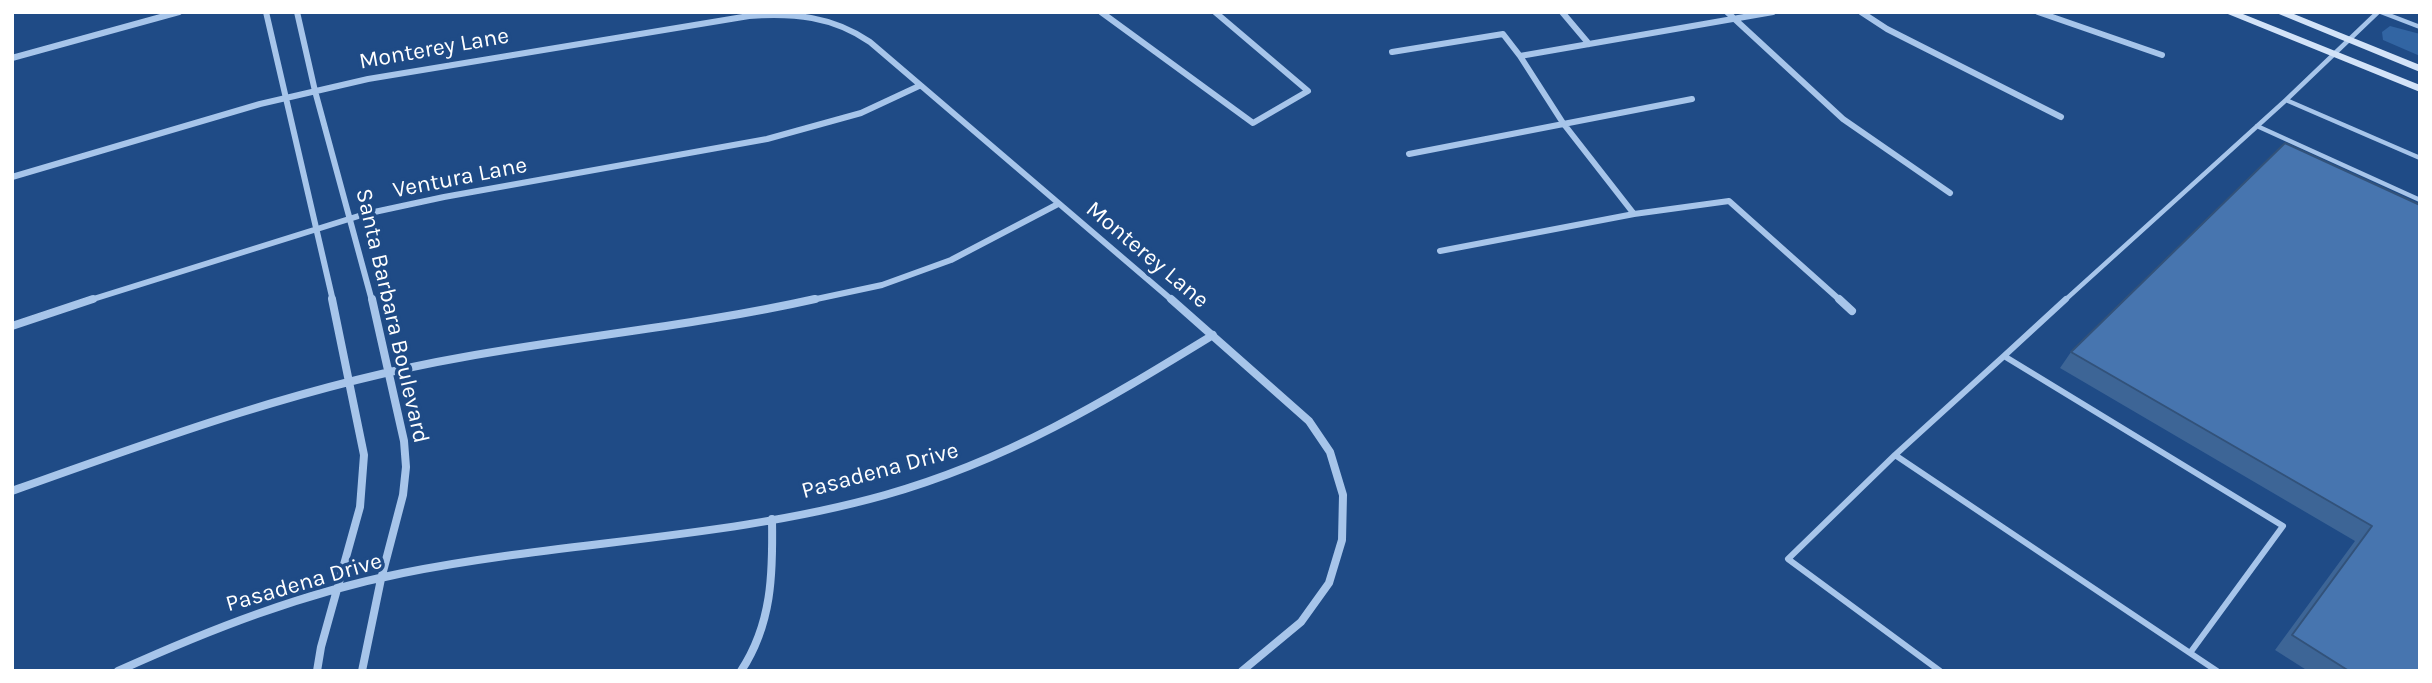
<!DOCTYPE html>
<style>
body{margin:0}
#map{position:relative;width:2432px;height:683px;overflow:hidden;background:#1f4b86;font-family:Karla,sans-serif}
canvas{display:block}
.frame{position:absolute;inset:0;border:14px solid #fff;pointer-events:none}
</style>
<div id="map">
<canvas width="2432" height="683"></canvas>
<div class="frame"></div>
</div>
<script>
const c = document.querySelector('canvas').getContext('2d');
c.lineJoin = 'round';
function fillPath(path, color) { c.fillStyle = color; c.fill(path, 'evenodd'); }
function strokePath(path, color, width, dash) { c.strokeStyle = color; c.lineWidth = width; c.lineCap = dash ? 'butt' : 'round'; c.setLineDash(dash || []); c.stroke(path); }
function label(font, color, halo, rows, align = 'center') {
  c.font = font + ' Karla,sans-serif'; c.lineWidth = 7; c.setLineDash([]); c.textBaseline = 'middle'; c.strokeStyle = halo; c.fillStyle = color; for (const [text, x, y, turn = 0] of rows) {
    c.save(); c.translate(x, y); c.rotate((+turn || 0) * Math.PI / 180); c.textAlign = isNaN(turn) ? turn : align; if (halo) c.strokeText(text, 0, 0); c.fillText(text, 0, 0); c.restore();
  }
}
fillPath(new Path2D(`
 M2390 26 2420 34V56L2383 40 2382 32Z`), '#3265a3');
strokePath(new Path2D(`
 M2378 12 2286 100 2420 158
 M2381 12 2420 27
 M2257 126 2420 200
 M2064 301 2286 100`), '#a7c5ea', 4.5);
strokePath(new Path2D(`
 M2004 356 2283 526 2190 653 1895 455Z
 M2004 356 2066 299
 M1895 455 1788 559 1940 671
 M2190 653 2217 671`), '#a7c5ea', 6);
strokePath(new Path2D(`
 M266 12 333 301
 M297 12 315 91 372 301
 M1101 12 1253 123 1308 91 1215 12
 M1562 12 1589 44
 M1727 12 1843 119 1950 193
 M1861 12 1887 29 2061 117
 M2038 12 2162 55
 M1392 52 1503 34 1520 56
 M12 58 179 12
 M1409 154 1692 99
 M12 177 260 104 368 79 749 16C794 13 832 16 870 42L1173 301
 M1634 214 1563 123 1520 56 1773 12
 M1440 251 1634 214 1729 201 1841 301
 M87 301 365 214 444 197 767 139 861 113 919 86
 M807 301 882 285 951 260 1058 204`), '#a7c5ea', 6);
strokePath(new Path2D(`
 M1171 299 1309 421 1330 452 1343 495 1342 540 1329 583 1301 622 1242 671
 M1839 299 1852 311
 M12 326 93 299
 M12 491C160 438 309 384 464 357 581 336 699 325 815 299
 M118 671C211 629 303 593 403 573 563 541 728 539 885 495 1009 460 1105 401 1213 335
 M317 671 321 647 360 507 364 455 332 299
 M362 671 381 579 403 495 406 467 404 441 372 299
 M741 671C772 624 773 574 772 519`), '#a7c5ea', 8);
fillPath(new Path2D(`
 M2223 12H2238L2420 85V92Z
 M2274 12H2289L2420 65V72Z`), '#d3e3f8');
fillPath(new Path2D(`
 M2420 205V671H2308L2275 650 2355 541 2060 368 2071 352Z`), '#3d6596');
const building = new Path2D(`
 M2285 143 2420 205V671H2349L2292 635 2372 526 2071 352Z`);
fillPath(building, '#4775af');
strokePath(building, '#32527a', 2);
label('23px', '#fff', '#1f4b86', [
 ["Monterey Lane",434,49,-10],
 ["Ventura Lane",460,178,-11],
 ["Monterey Lane",1147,255,40],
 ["Santa Barbara Boulevard",392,316,77],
 ["Pasadena Drive",880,471,-15],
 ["Pasadena Drive",304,583,-16]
]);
</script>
